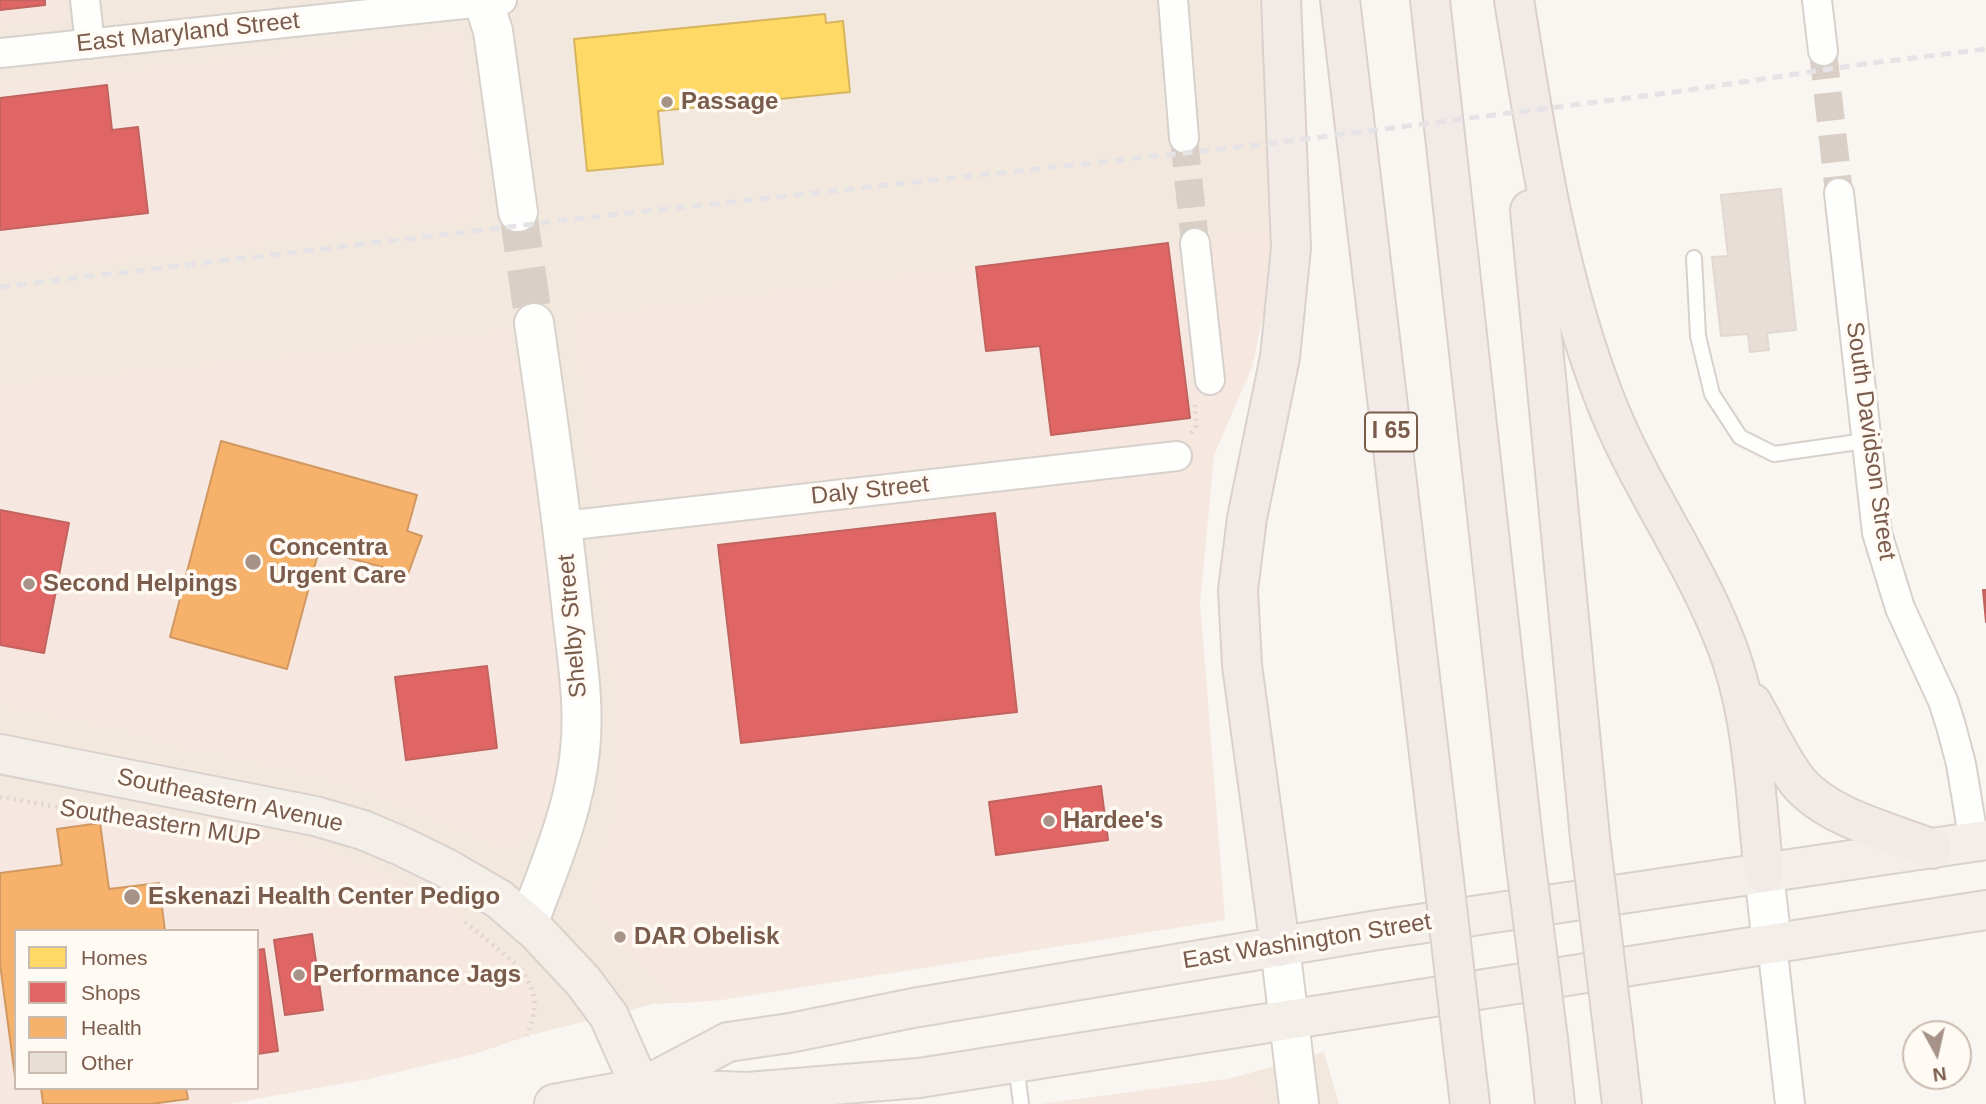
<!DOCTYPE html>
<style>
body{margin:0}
#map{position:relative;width:1986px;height:1104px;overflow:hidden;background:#f9f5f0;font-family:Arial,sans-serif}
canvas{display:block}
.legend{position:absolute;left:14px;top:929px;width:245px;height:161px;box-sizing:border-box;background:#fffaf3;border:2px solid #cabbb1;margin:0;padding:9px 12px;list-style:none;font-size:21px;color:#7a5c4d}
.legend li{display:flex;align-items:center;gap:14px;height:35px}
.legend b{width:35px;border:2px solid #cabbb1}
.north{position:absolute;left:1902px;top:1020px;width:70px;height:70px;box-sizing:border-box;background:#fffaf3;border:2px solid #cabbb1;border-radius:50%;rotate:172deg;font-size:19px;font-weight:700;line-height:28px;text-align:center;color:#7a5c4d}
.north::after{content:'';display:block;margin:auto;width:24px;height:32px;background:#a69286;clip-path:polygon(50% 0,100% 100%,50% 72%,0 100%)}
</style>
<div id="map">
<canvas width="1986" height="1104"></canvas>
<ul class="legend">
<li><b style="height:19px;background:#ffd966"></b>Homes</li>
<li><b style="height:19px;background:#e06666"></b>Shops</li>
<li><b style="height:19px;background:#f6b26b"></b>Health</li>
<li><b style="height:19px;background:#e6ded7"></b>Other</li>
</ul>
<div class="north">N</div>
</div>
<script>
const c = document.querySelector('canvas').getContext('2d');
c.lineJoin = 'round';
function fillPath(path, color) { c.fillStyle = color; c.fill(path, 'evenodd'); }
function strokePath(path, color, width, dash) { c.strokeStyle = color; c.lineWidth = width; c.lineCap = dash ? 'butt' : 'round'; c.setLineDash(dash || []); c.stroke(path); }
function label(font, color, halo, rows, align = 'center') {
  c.font = font + ' Arial,sans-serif'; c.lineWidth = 7; c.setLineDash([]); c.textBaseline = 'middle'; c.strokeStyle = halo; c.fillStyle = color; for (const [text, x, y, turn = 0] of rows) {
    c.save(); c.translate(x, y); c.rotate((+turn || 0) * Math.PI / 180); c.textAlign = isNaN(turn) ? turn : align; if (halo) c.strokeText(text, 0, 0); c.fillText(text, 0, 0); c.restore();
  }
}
fillPath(new Path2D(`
 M0 0H1259L1278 243 1252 367 1214 455 1200 603 1225 920 721 1000 653 1004 527 1036 474 1054 221 1104H0ZM16 931H257V1088H16Z
 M1324 1052 1339 1104H1042L1228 1079Z`), '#f2e8de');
fillPath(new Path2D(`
 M0 0H65L67 20 0 27Z
 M461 33 482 217 0 273V86Z
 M1277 229 1278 243 1252 367 1214 455 1200 603 1225 920 710 1001 682 1003 653 979 604 917 595 900 601 860 617 814 614 753 617 708 603 574 607 557 603 498 592 482 576 318Z
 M510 331 543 499 561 643 564 758 550 809 530 837 516 848 490 843 390 800 320 777 232 756 167 745 122 729 0 705V385L270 359Z
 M0 797 249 842H279L321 849 370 868 444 904 521 968 534 991 535 1014 527 1036 474 1054 368 1079 228 1104H0ZM16 931H257V1088H16Z
 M1228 1079 1260 1087 1268 1104H1042Z`), '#f6e8e1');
const homes = new Path2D(`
 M825 14 826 23 843 21 850 92 658 111 663 164 587 171 574 39Z`);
fillPath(homes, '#ffd966');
strokePath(homes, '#d7b45e', 2);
const shops = new Path2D(`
 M0 0H45V5L0 10Z
 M107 85 112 130 138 127 148 213 0 230V98Z
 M1168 243 1190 418 1051 435 1040 346 986 351 976 267Z
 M0 510 69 523 44 653 0 645Z
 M995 513 1017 712 741 743 718 545Z
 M1983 590H1986V622Z
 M487 666 497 748 406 760 395 677Z
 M1101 786 1108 840 996 855 989 802Z
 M312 934 323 1010 285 1015 274 940Z
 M264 949 278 1051 257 1054V950Z`);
fillPath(shops, '#e06666');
strokePath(shops, '#c1635e', 2);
const health = new Path2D(`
 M221 441 417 495 407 531 422 536 408 574 319 550 287 669 170 637Z
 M100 823 109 889 159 883 165 931H16V1084L0 964V873L62 865 57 829Z
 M41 1088H186L188 1099 151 1104H43Z`);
fillPath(health, '#f6b26b');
strokePath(health, '#d19862', 2);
const building = new Path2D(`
 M1781 189 1796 330 1767 333 1769 350 1750 352 1748 334 1721 336 1712 257 1728 256 1721 195Z`);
fillPath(building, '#e6ded7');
strokePath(building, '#e2d8d2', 2);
strokePath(new Path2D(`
 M1823 51 1839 193
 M1184 138 1195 243`), '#d9cfc7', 28, [28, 14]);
strokePath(new Path2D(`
 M518 212 534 323`), '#d9cfc7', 38, [38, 19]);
const lane = new Path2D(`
 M1694 258 1698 336 1712 394 1740 437 1774 454 1865 441
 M1016 1064 1021 1104`);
const street = new Path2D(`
 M85 0 90 44
 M1173 0 1184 138
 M1817 0 1823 51
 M0 53 502 0
 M1839 193 1877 533 1900 608 1943 701 1951 726 1961 764 1974 842
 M1195 243 1210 380
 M564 526 1177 456
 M1772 944 1790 1104`);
const secondary = new Path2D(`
 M483 0 493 31 518 212
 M1764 873 1772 944
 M528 924C549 867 574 812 580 751 585 705 577 659 572 613 562 516 548 419 534 323
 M1280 947 1299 1104`);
const primary = new Path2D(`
 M0 754 315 816 363 830 401 846 444 867 499 899 535 930 583 981 609 1016 641 1088
 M643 1087 728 1042 790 1033 913 1008 1378 930 1986 840
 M554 1104 641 1088 747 1092 919 1078 1986 910`);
const highway = new Path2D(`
 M1340 0 1442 864
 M1430 0 1524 850
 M1514 0C1536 134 1555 270 1604 397 1636 481 1691 555 1724 639 1754 712 1755 795 1764 873
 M1530 210 1590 838
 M1752 703C1767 729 1780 759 1798 782 1828 818 1890 832 1932 849
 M1280 947 1242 665 1238 590 1247 518 1280 357 1291 248 1281 0
 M1613 1028 1622 1104
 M1548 1039 1555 1104
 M1464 1054 1470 1104`);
strokePath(lane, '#d7d1cb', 18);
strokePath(street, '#d7d1cb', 32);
strokePath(secondary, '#d9d2cb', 42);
strokePath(primary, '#dad1cc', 42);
strokePath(highway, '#dad1cc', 42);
strokePath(new Path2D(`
 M1191 433 1196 426 1195 405
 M0 797 258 842
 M465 922 515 963
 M521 969C538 997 538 1005 527 1036`), '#dcd5d0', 4.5, [2, 5]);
strokePath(lane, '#fefefd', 14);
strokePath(street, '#fefefd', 28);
strokePath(secondary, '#fefefd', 38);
strokePath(primary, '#f3eee8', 38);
strokePath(highway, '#f2eae7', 38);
strokePath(new Path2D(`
 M0 287 592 217 1258 145 1675 92 1856 65 1986 49`), '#e6e3e7', 5, [10, 7]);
const highwayBridge = new Path2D(`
 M1590 838 1613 1028
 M1524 850 1548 1039
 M1442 864 1464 1054`);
strokePath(highwayBridge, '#dad1cc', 42, []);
strokePath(highwayBridge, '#f2eae7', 38);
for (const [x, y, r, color] of [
 [667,102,7,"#a69286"],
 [253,562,9,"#a69286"],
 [29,584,7,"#a69286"],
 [1049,821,7,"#a69286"],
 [132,897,9,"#a69286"],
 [620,937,7,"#a69286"],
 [299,975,7,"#a69286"]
]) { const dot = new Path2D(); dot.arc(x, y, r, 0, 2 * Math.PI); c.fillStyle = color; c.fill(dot); strokePath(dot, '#fffaf3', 2.5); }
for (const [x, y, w] of [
 [1391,432,52]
]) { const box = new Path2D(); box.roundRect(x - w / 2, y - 19.5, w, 39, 5); c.fillStyle = '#fffaf3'; c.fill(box); strokePath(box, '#7a5c4d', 2); }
label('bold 23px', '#7a5c4d', null, [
 ["I 65",1391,432]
]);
label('24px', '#7a5c4d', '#fffaf3', [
 ["East Maryland Street",188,33,-6],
 ["South Davidson Street",1870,441,82],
 ["Daly Street",870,491,-6],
 ["Shelby Street",573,626,-95],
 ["Southeastern Avenue",230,801,12],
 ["Southeastern MUP",160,824,9],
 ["East Washington Street",1307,942,-9]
]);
label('bold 24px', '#7a5c4d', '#fffaf3', [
 ["Passage",681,102],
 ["Concentra",269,548],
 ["Urgent Care",269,576],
 ["Second Helpings",43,584],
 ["Hardee's",1063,821],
 ["Eskenazi Health Center Pedigo",148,897],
 ["DAR Obelisk",634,937],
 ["Performance Jags",313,975]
], 'left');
</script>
